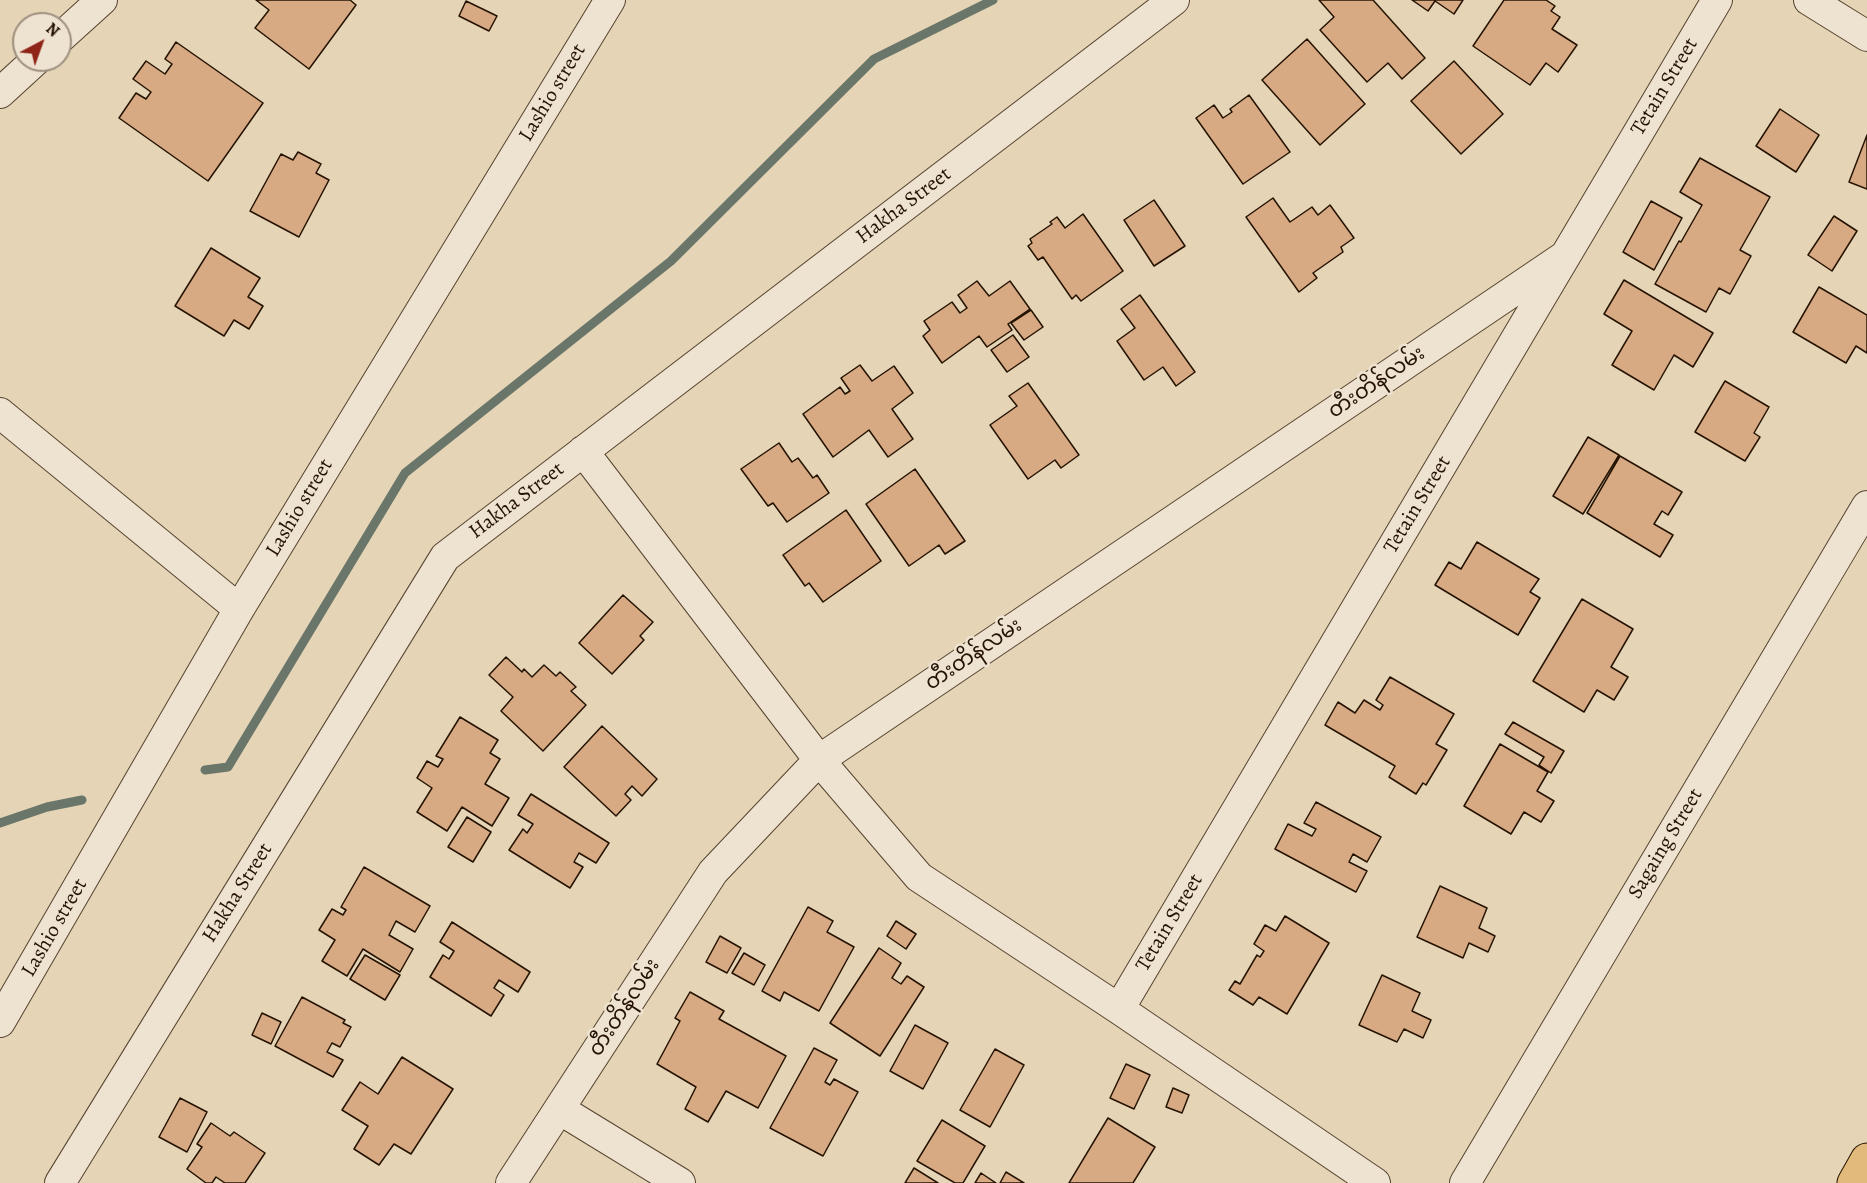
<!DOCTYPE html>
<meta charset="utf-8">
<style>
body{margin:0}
#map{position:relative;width:1867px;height:1183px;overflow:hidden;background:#e5d4b6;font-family:Alegreya,serif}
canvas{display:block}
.north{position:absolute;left:12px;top:12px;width:60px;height:60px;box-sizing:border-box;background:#eee3d0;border:2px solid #9e907e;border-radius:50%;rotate:41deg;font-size:16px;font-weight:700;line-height:24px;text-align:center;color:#251302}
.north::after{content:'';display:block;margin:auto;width:21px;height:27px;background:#8f2418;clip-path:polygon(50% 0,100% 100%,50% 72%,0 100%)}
</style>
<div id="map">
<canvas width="1867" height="1183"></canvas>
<div class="north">N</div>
</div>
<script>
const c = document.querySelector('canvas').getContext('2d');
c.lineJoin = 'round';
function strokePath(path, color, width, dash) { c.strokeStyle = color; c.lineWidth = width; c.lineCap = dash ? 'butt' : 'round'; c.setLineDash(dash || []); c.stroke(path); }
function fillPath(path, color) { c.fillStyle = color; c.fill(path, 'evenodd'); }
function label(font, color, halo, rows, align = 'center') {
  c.font = font + ' Alegreya,"Noto Sans Myanmar",serif'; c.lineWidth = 5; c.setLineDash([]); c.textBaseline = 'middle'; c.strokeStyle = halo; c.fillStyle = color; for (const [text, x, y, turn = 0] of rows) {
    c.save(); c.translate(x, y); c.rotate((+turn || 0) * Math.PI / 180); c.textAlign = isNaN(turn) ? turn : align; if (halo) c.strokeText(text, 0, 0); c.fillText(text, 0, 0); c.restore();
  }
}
strokePath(new Path2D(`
 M205 770 228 767 405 473 671 261 874 59 993 0
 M0 823 47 807 82 800`), '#697669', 9);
const building = new Path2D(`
 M256 0H350L356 5 309 69 255 28 269 10Z
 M1319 0H1373L1425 58 1402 79 1388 63 1367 82 1320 30 1334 17Z
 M1412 0H1463L1454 14 1435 1 1428 11Z
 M1504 0H1546L1555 6 1551 11 1560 17 1552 29 1577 45 1558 72 1546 63 1530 85 1473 46Z
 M466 1 497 16 489 31 459 16Z
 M1307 39 1365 104 1320 145 1262 80Z
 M176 42 263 103 208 181 119 118 136 93 146 99 151 92 133 79 146 61 165 74 172 64 165 59Z
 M1454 61 1503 114 1461 154 1411 101Z
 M1249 95 1290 152 1243 184 1196 118 1214 105 1223 118 1232 112 1230 109Z
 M1780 109 1819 135 1796 172 1756 146Z
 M1867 135V189L1849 182Z
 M298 152 321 164 316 173 329 180 299 237 250 211 281 154 293 160Z
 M1700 158 1770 197 1740 250 1751 256 1730 294 1719 288 1706 312 1655 284 1679 241 1681 242 1702 205 1680 192Z
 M1273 198 1290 222 1312 207 1318 215 1330 205 1354 238 1341 247 1343 252 1313 273 1317 278 1299 292 1246 217Z
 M1154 200 1185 246 1154 266 1124 220Z
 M1651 201 1682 218 1654 270 1623 252Z
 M1083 214 1123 271 1081 301 1076 295 1072 299 1043 257 1038 260 1028 246 1032 243 1030 239 1052 224 1050 222 1057 217 1065 228Z
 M1834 216 1857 231 1832 271 1808 255Z
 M211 248 260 278 248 297 263 306 249 329 234 320 224 336 175 306Z
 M1624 280 1713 333 1693 367 1674 355 1654 390 1612 365 1632 331 1604 314Z
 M977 281 989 296 1010 281 1030 309 1008 324 1012 330 987 347 979 336 942 363 923 336 930 330 924 321 952 302 960 313 967 308 958 295Z
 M1819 287 1867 315V353L1856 346 1846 363 1793 332Z
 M1140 295 1195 372 1176 386 1163 367 1144 380 1117 341 1135 328 1121 309Z
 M1031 310 1043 327 1024 340 1011 323Z
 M1013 335 1029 357 1007 372 991 350Z
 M860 365 872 381 894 366 913 393 892 409 913 439 888 457 869 430 833 457 803 414 840 387 845 394 850 391 841 378Z
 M1725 381 1769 407 1754 433 1760 437 1745 461 1695 432Z
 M1028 383 1079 455 1061 468 1055 460 1028 479 990 425 1017 406 1009 396Z
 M1588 437 1619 455 1583 514 1553 496Z
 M779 443 792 462 798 458 813 478 817 475 829 493 787 522 773 503 768 506 741 469Z
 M1620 456 1682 492 1668 515 1662 511 1654 524 1673 535 1660 557 1587 513Z
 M915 469 965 541 945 554 939 545 909 566 866 504Z
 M846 510 881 561 823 602 809 583 805 586 783 555Z
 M1477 542 1539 579 1530 592 1540 598 1518 635 1435 585 1449 562 1461 569Z
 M623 595 653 622 640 636 644 640 612 674 579 643Z
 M1582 599 1633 629 1611 667 1628 677 1614 700 1597 690 1584 712 1533 681Z
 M506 657 522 672 524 669 532 677 544 665 556 676 560 672 576 687 571 691 586 705 543 751 501 711 513 697 489 675Z
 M1390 677 1454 714 1436 744 1447 750 1426 785 1423 783 1416 794 1389 777 1395 766 1325 725 1338 702 1355 713 1364 700 1380 710 1383 705 1376 700Z
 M460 717 498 740 490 753 500 759 485 784 509 798 492 826 462 807 447 831 417 812 432 788 417 778 427 761 438 767 443 759 436 756Z
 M1513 722 1564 751 1551 773 1539 765 1544 757 1505 734Z
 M602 726 657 779 642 796 632 786 625 794 631 800 616 816 564 767Z
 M1500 744 1548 772 1537 791 1554 801 1541 822 1524 812 1511 834 1464 806Z
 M531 794 609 843 596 863 579 853 574 862 583 867 570 888 509 850 523 829 527 833 533 824 518 815Z
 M1316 802 1381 837 1367 862 1353 854 1349 862 1367 871 1356 892 1275 849 1288 824 1312 836 1316 829 1304 823Z
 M467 817 491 832 473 862 448 847Z
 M364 867 430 906 415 932 396 921 389 935 413 949 400 972 363 949 347 976 322 961 335 940 319 930 332 909 343 915 346 910 341 907Z
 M1440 886 1487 908 1479 928 1495 936 1488 952 1469 943 1463 958 1417 937Z
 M808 907 833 921 827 932 854 947 819 1011 784 992 780 1001 762 991Z
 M1285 916 1329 943 1287 1014 1259 997 1253 1005 1229 990 1235 981 1240 984 1257 955 1260 957 1264 951 1254 944 1265 925 1276 931Z
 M896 921 916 934 906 949 887 936Z
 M452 922 530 972 518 992 499 980 494 988 504 995 491 1016 430 977 443 955 449 959 454 951 440 942Z
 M720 936 741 948 727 973 706 962Z
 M879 948 901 963 892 978 901 984 907 976 924 987 880 1056 830 1023Z
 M744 953 765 965 754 985 732 973Z
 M365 955 400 975 385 1000 350 979Z
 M1382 975 1420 993 1412 1011 1431 1020 1423 1038 1404 1029 1397 1042 1359 1025Z
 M690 992 724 1011 719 1019 786 1056 758 1108 726 1091 708 1122 685 1109 696 1087 657 1064 680 1021 675 1018Z
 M302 997 345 1020 343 1023 351 1027 340 1047 332 1043 327 1052 343 1060 333 1077 275 1046Z
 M262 1013 281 1022 271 1044 252 1035Z
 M915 1025 948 1043 923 1089 890 1071Z
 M814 1048 837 1060 825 1082 830 1085 834 1079 858 1092 823 1156 770 1128Z
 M995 1049 1024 1065 990 1127 960 1110Z
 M402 1057 453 1089 411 1154 394 1144 379 1165 354 1149 368 1126 342 1110 360 1082 378 1094Z
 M1126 1064 1150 1075 1134 1109 1110 1098Z
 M1173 1088 1189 1095 1182 1113 1166 1107Z
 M180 1098 207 1112 187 1152 159 1137Z
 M1108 1118 1155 1147 1133 1183H1069Z
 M942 1120 985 1146 963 1183H955L917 1161Z
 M211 1123 230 1136 234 1132 265 1153 245 1183H225L216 1177 212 1183H206L187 1169 202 1147 197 1144Z
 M914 1168 938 1183H905Z
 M1006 1172 1024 1183H1000Z
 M981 1173 996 1183H975Z`);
fillPath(building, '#d8aa84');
strokePath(building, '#251302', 1.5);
const street = new Path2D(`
 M1809 0 1867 36
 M60 38 102 0
 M0 93 36 60
 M0 413 239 609
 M583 451 819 760 919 877 1119 1009 1375 1183
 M1119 1009 1717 0
 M0 1022 239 609 610 0
 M559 1109 680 1183
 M60 1183 445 557 1174 0
 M511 1183 713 872 819 760 1565 256
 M1465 1183 1867 506`);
const primary = new Path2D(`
 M1854 1183 1867 1160`);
strokePath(street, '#55432f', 32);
strokePath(primary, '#251302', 35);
strokePath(street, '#eee3d0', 30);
strokePath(primary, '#e2ba7b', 33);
label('21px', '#251302', '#eee3d0', [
 ["Tetain Street",1665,87,-59],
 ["Lashio street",553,93,-59],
 ["Hakha Street",904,206,-37],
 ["တီးတိန်လမ်း",1377,383,-34],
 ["Hakha Street",517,501,-37],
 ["Tetain Street",1418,505,-59],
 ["Lashio street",300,508,-59],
 ["တီးတိန်လမ်း",974,655,-34],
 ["Sagaing Street",1666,844,-59],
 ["Hakha Street",238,893,-58],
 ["Tetain Street",1170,923,-59],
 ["Lashio street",55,928,-60],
 ["တီးတိန်လမ်း",625,1008,-57]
]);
</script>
